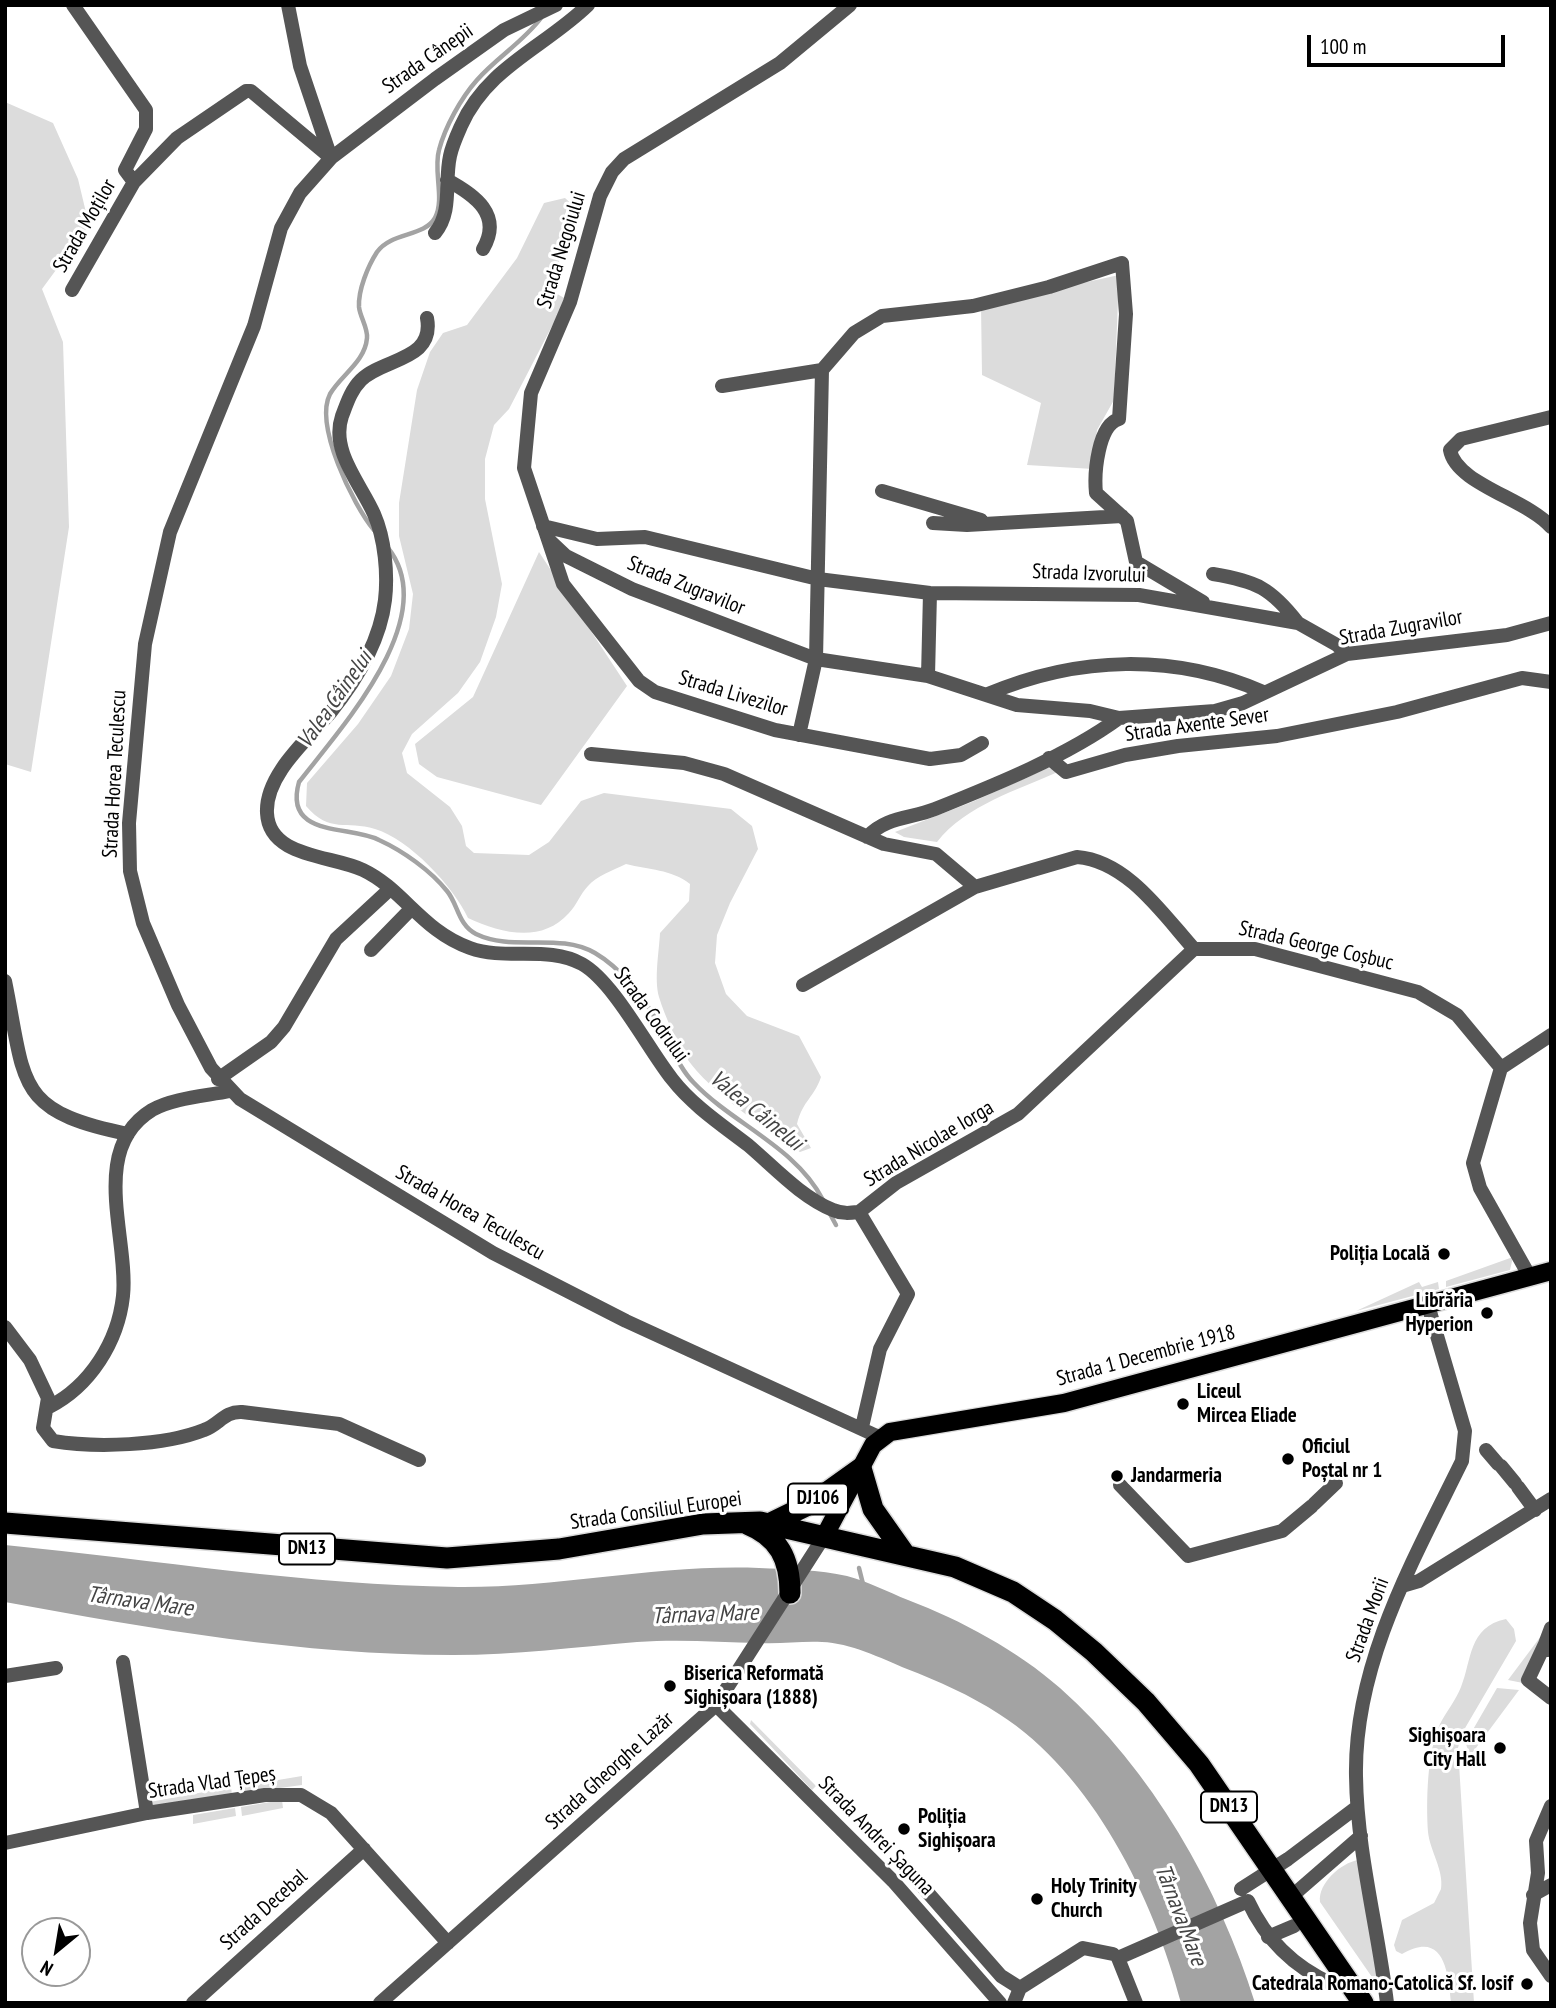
<!DOCTYPE html>
<meta charset="utf-8">
<style>
body{margin:0}
#map{position:relative;width:1556px;height:2008px;overflow:hidden;background:#fff;font-family:"PT Sans Narrow",sans-serif}
canvas{display:block}
.frame{position:absolute;inset:0;border:7px solid #000;pointer-events:none}
.north{position:absolute;left:21px;top:1917px;width:70px;height:70px;box-sizing:border-box;background:#fff;border:2px solid #999;border-radius:50%;rotate:210deg;font-size:19px;font-weight:700;line-height:28px;text-align:center;color:#000}
.north::after{content:'';display:block;margin:auto;width:24px;height:32px;background:#000;clip-path:polygon(50% 0,100% 100%,50% 72%,0 100%)}
.scale{position:absolute;left:1307px;top:35px;width:198px;height:32px;box-sizing:border-box;border:4px solid #000;border-top:0;padding-left:9px;font-size:21px;line-height:24px;white-space:nowrap;color:#000;-webkit-text-stroke:5px #fff;paint-order:stroke}
</style>
<div id="map">
<canvas width="1556" height="2008"></canvas>
<div class="frame"></div>
<div class="north">N</div>
<div class="scale">100 m</div>
</div>
<script>
const c = document.querySelector('canvas').getContext('2d');
c.lineJoin = 'round';
function fillPath(path, color) { c.fillStyle = color; c.fill(path, 'evenodd'); }
function strokePath(path, color, width, dash) { c.strokeStyle = color; c.lineWidth = width; c.lineCap = dash ? 'butt' : 'round'; c.setLineDash(dash || []); c.stroke(path); }
function label(font, color, halo, rows, align = 'center') {
  c.font = font + ' "PT Sans Narrow",sans-serif'; c.lineWidth = 6; c.setLineDash([]); c.textBaseline = 'middle'; c.strokeStyle = halo; c.fillStyle = color; for (const [text, x, y, turn = 0] of rows) {
    c.save(); c.translate(x, y); c.rotate((+turn || 0) * Math.PI / 180); c.textAlign = isNaN(turn) ? turn : align; if (halo) c.strokeText(text, 0, 0); c.fillText(text, 0, 0); c.restore();
  }
}
fillPath(new Path2D(`
 M5 102 53 123 78 179 89 225 42 289 63 342 69 527 31 772 5 764Z
 M565 198 577 209 579 223 552 275V291L566 299 509 409 494 425 485 459V499L502 584 496 617 480 662 458 693 412 734 402 753 407 773 450 807 462 826 466 846 474 853 529 855 549 842 581 801 604 793 731 809 752 826 758 849 730 903 717 935 715 963 726 994 747 1016 799 1036 821 1077C814 1098 803 1100 797 1124L811 1148 800 1152C769 1133 708 1089 688 1060 677 1042 665 1017 659 997 654 979 659 952 660 933L689 901 690 884C671 869 649 870 626 864 614 870 596 876 588 886 580 894 577 905 569 913 541 944 501 933 468 918 454 887 409 839 375 829 346 820 330 834 306 806L307 783 358 724 391 676 409 629 413 594 399 536V503L417 390 430 352 443 333 467 325 517 258 544 203Z
 M1119 275 1114 400 1097 430 1093 469 1027 465 1041 403 982 375 981 305Z
 M539 552 627 686 541 805 437 777 419 764 415 744 473 697Z
 M1048 768 1060 771C1018 790 966 805 937 842L904 837 895 832 972 802Z
 M1513 1257 1510 1270 1446 1287V1281Z
 M1419 1282 1422 1287 1438 1282 1439 1289 1356 1311Z
 M1506 1619 1514 1629 1516 1641 1461 1735 1458 1748 1474 2003H1451C1448 1971 1444 1930 1402 1954L1396 1951 1394 1945 1402 1920 1434 1903 1441 1889C1444 1870 1430 1851 1428 1832 1426 1803 1427 1750 1440 1724 1446 1712 1456 1700 1461 1687 1472 1660 1468 1627 1506 1619Z
 M1541 1636 1523 1683 1508 1680Z
 M1497 1688 1519 1690 1470 1756 1464 1738 1468 1732 1471 1733Z
 M751 1720 816 1786 812 1790 750 1724Z
 M302 1776V1785L243 1793 242 1786Z
 M231 1787 232 1795 155 1809 150 1802Z
 M282 1800 283 1808 242 1816 241 1807Z
 M235 1808 236 1816 193 1824V1815Z
 M1358 1860 1383 1993 1320 1902C1318 1883 1341 1863 1358 1860Z`), '#dcdcdc');
fillPath(new Path2D(`
 M5 1545C156 1560 307 1585 458 1587 559 1588 659 1564 759 1568 787 1569 820 1570 847 1576 867 1581 888 1592 908 1600 961 1620 1018 1651 1060 1688 1152 1770 1219 1887 1255 2003H1181C1154 1899 1092 1773 999 1714 970 1695 938 1681 907 1669 881 1658 850 1643 822 1642 802 1641 781 1644 760 1643 719 1642 678 1639 637 1642 576 1647 515 1655 453 1655 303 1655 152 1629 5 1602Z`), '#a3a3a3');
strokePath(new Path2D(`
 M374 530C353 505 314 425 330 394 341 375 365 362 367 338 368 328 360 317 359 307 358 290 368 266 377 252 391 232 424 237 435 218 445 199 433 171 439 150 445 127 461 98 477 80 496 58 523 42 541 18
 M388 548C443 617 340 729 299 782 283 838 350 825 379 840 403 851 430 870 447 891 458 904 458 925 476 934 513 952 558 932 595 953 624 970 648 1004 664 1033 673 1050 680 1069 694 1083 733 1124 796 1147 823 1200
 M830 1214 836 1225
 M859 1568 864 1588`), '#a3a3a3', 4.5);
const major = new Path2D(`
 M825 1535 873 1445 890 1432 1064 1403 1551 1271`);
const highway = new Path2D(`
 M5 1523 447 1558 559 1549 703 1524 760 1522 955 1567 1013 1592 1055 1620 1094 1652 1146 1702 1199 1764 1363 2003
 M771 1523 812 1503 861 1468 873 1509 904 1553
 M747 1524C779 1537 790 1559 790 1593`);
strokePath(major, '#dbdbdb', 21);
strokePath(highway, '#dbdbdb', 24);
strokePath(new Path2D(`
 M73 5 146 110V129L125 170 134 182 177 138 246 91H251L331 158
 M288 5 300 66 331 158
 M556 5 504 30 435 79 331 158 300 193 281 228 254 326 170 532 145 644 129 823 130 871 143 923 178 1005 211 1068 240 1099 493 1253 626 1321 879 1437
 M850 5 780 63 624 159 612 172 600 196 570 302 531 393 524 468 563 584 639 681 655 692 775 730 930 759 961 755 982 743
 M447 180C475 195 503 215 483 249
 M435 233C453 211 444 183 450 156 452 146 457 135 461 126 487 67 545 47 588 5
 M72 290 134 182
 M427 318C435 361 383 358 361 380 351 390 347 403 342 416 330 451 361 484 374 514 385 539 388 574 385 600 380 642 356 681 330 713 307 740 265 775 267 813 269 858 332 855 363 870 403 889 422 931 470 948 506 961 548 945 582 964 614 982 648 1049 672 1079 692 1105 722 1125 748 1145 774 1167 801 1197 833 1210 842 1214 850 1213 859 1212
 M822 370 854 333 882 316 973 306 1049 287 1122 263 1126 314 1119 419C1098 425 1094 473 1096 493L1127 521 1136 562 1203 602
 M722 386 822 370
 M1551 417 1461 439 1450 450C1456 484 1527 499 1551 527
 M882 491 981 520
 M933 523 967 525 1122 516
 M543 526 597 539 645 537 818 579 930 593 1139 595 1298 623 1337 645 1347 654
 M549 540 566 556 632 589 816 659 928 676 1017 705 1090 711 1119 718 1215 711 1243 703 1347 654 1507 635 1551 623
 M1213 574C1256 581 1271 588 1298 623
 M928 676 930 593
 M988 694C1078 656 1174 653 1263 692
 M799 735 816 659 822 370
 M591 754 684 763 724 774 884 844 936 854 975 887
 M1049 758 1066 772 1125 755 1178 746 1277 736 1397 712 1522 678 1551 682
 M867 837C887 816 910 819 935 809 995 785 1067 756 1119 718
 M1194 949H1255L1418 992 1457 1015 1501 1068
 M371 950 410 910
 M5 981C26 1084 14 1111 128 1134
 M803 985 975 887 1077 857C1127 861 1162 913 1194 949
 M1501 1068 1473 1163 1480 1188 1530 1277
 M1501 1068 1551 1035
 M218 1079 271 1042 284 1027 336 939 390 889
 M859 1212 896 1183 1018 1114 1194 949
 M859 1212 908 1294 880 1349 862 1427
 M5 1327 30 1360 48 1398 43 1428 53 1441C95 1448 164 1446 204 1430 219 1425 224 1411 242 1412L339 1424 419 1460
 M49 1407C90 1386 118 1342 123 1296 129 1238 88 1149 152 1110 173 1098 206 1096 230 1091
 M1486 1450 1498 1464
 M1501 1466 1515 1483
 M1120 1485 1188 1556 1282 1531 1312 1506
 M1518 1487 1535 1510
 M1314 1504 1336 1483
 M1402 1586 1419 1581 1551 1499
 M1545 1644 1528 1680 1551 1698
 M1548 1650 1545 1644 1551 1628
 M123 1662 147 1813
 M5 1676 56 1668
 M716 1705 893 1881 1000 2003
 M1551 1806 1536 1841 1538 1873 1530 1923 1533 1950 1551 1976
 M5 1843 147 1813 265 1795H301L331 1813 448 1943
 M907 1869 1001 1976 1020 1988
 M1241 1889 1288 1859 1357 1807
 M1533 1895 1551 1885
 M1292 1896 1361 1836
 M1268 1937 1294 1926
 M193 2003 364 1849
 M380 2003 716 1705 825 1535
 M1014 2003 1020 1988 1083 1948 1113 1954
 M1136 2003 1118 1958 1248 1901C1265 1938 1294 1967 1332 1984
 M1387 2003C1378 1928 1357 1852 1356 1776 1354 1663 1414 1559 1462 1461L1465 1431 1428 1305`), '#555', 14);
strokePath(major, '#000', 18);
strokePath(highway, '#000', 21);
for (const [x, y, r, color] of [
 [1444,1254,7,"#000"],
 [1487,1313,7,"#000"],
 [1183,1404,7,"#000"],
 [1288,1459,7,"#000"],
 [1117,1476,7,"#000"],
 [670,1686,7,"#000"],
 [1500,1748,7,"#000"],
 [904,1829,7,"#000"],
 [1037,1899,7,"#000"],
 [1527,1984,7,"#000"]
]) { const dot = new Path2D(); dot.arc(x, y, r, 0, 2 * Math.PI); c.fillStyle = color; c.fill(dot); strokePath(dot, '#fff', 2.5); }
for (const [x, y, w] of [
 [818,1499,60],
 [307,1549,56],
 [1229,1807,56]
]) { const box = new Path2D(); box.roundRect(x - w / 2, y - 15.5, w, 31, 5); c.fillStyle = '#fff'; c.fill(box); strokePath(box, '#000', 2); }
label('bold 19px', '#000', null, [
 ["DJ106",818,1499],
 ["DN13",307,1549],
 ["DN13",1229,1807]
]);
label('21px', '#000', '#fff', [
 ["Strada Cânepii",428,59,-35],
 ["Strada Moților",85,226,-60],
 ["Strada Negoiului",562,250,-73],
 ["Strada Izvorului",1089,574,2],
 ["Strada Zugravilor",686,586,22],
 ["Strada Zugravilor",1401,628,-10],
 ["Strada Livezilor",733,694,17],
 ["Strada Axente Sever",1197,725,-8],
 ["Strada Horea Teculescu",115,774,-87],
 ["Strada George Coșbuc",1316,946,13],
 ["Strada Codrului",651,1015,54],
 ["Strada Nicolae Iorga",929,1144,-31],
 ["Strada Horea Teculescu",470,1213,30],
 ["Strada 1 Decembrie 1918",1146,1356,-15],
 ["Strada Consiliul Europei",656,1511,-8],
 ["Strada Morii",1368,1620,-70],
 ["Strada Gheorghe Lazăr",610,1771,-42],
 ["Strada Vlad Țepeș",212,1783,-8],
 ["Strada Andrei Șaguna",876,1836,46],
 ["Strada Decebal",264,1910,-42]
]);
label('bold 21px', '#000', '#fff', [
 ["Poliția Locală",1430,1254,"right"],
 ["Librăria",1473,1301,"right"],
 ["Hyperion",1473,1325,"right"],
 ["Liceul",1197,1392],
 ["Mircea Eliade",1197,1416],
 ["Oficiul",1302,1447],
 ["Poștal nr 1",1302,1471],
 ["Jandarmeria",1131,1476],
 ["Biserica Reformată",684,1674],
 ["Sighișoara (1888)",684,1698],
 ["Sighișoara",1486,1736,"right"],
 ["City Hall",1486,1760,"right"],
 ["Poliția",918,1817],
 ["Sighișoara",918,1841],
 ["Holy Trinity",1051,1887],
 ["Church",1051,1911],
 ["Catedrala Romano-Catolică Sf. Iosif",1513,1984,"right"]
], 'left');
label('italic 23px', '#444', '#fff', [
 ["Valea Câinelui",335,700,-55],
 ["Valea Câinelui",756,1111,39],
 ["Târnava Mare",140,1602,8],
 ["Târnava Mare",705,1615,-2],
 ["Târnava Mare",1180,1915,69]
]);
</script>
